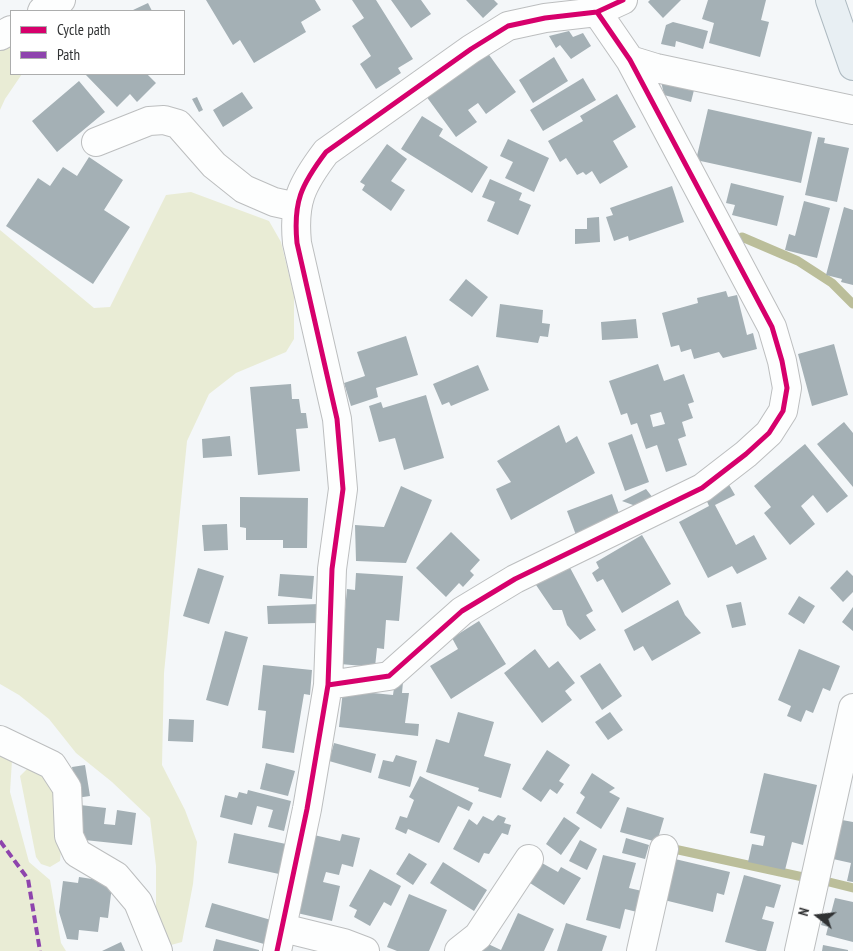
<!DOCTYPE html>
<style>
body{margin:0}
#map{position:relative;width:853px;height:951px;overflow:hidden;background:#f4f7f9;font-family:"PT Sans Narrow",sans-serif}
canvas{display:block}
.legend{position:absolute;left:10px;top:10px;width:175px;height:65px;box-sizing:border-box;background:#fff;border:1px solid #acadad;margin:0;padding:6px 9px;list-style:none;font-size:15px;color:#303233}
.legend li{display:flex;align-items:center;gap:10px;height:25px}
.legend b{width:25px;border:1px solid #acadad}
.north{position:absolute;left:793px;top:891px;width:50px;height:50px;-webkit-text-stroke:4px #fff;paint-order:stroke;rotate:286deg;font-size:14px;font-weight:700;line-height:20px;text-align:center;color:#303233}
.north::after{content:'';display:block;margin:auto;width:18px;height:22px;background:#303233;clip-path:polygon(50% 0,100% 100%,50% 72%,0 100%)}
</style>
<div id="map">
<canvas width="853" height="951"></canvas>
<ul class="legend">
<li><b style="height:6px;background:#d6006c"></b>Cycle path</li>
<li><b style="height:6px;background:#8e44ad"></b>Path</li>
</ul>
<div class="north">N</div>
</div>
<script>
const c = document.querySelector('canvas').getContext('2d');
c.lineJoin = 'round';
function fillPath(path, color) { c.fillStyle = color; c.fill(path, 'evenodd'); }
function strokePath(path, color, width, dash) { c.strokeStyle = color; c.lineWidth = width; c.lineCap = dash ? 'butt' : 'round'; c.setLineDash(dash || []); c.stroke(path); }
fillPath(new Path2D(`
 M11 37V74H22L5 99 0 110V44Z
 M191 192 269 221 281 242 294 296V339L286 352 236 373 209 394 187 441 164 673 162 765 185 810 197 842 193 884 182 942 171 945 156 919V866L150 818 112 782 76 753 49 719 19 695 0 684V230L94 308 110 307 166 195Z
 M0 753 12 760 10 792 29 862 50 880 61 943 66 951H0Z
 M27 769 46 777 58 799 62 839 60 861 50 867 41 864 36 857 20 776Z`), '#e9ecd5');
strokePath(new Path2D(`
 M742 237 798 261 832 283 853 304
 M674 849 803 877
 M825 881 853 888`), '#bbbe9a', 9);
fillPath(new Path2D(`
 M206 0H315L321 10 301 22 306 32 254 63 240 40 233 45Z
 M352 0H376L413 59 398 68 401 73 376 89 360 64 371 56 352 26 364 18Z
 M391 0H421L431 14 411 28Z
 M466 0H494L498 4 483 18Z
 M650 0H681L663 18 648 2Z
 M708 0H766L761 20 769 22 760 57 709 43 714 23 702 19Z
 M148 3 152 11H134L133 10Z
 M673 22 708 31 703 49 676 41 675 47 661 44 666 25Z
 M569 31 573 37 583 33 591 46 571 59 560 45 556 48 549 36Z
 M487 52 516 92 486 114 478 103 468 110 477 122 456 137 426 96Z
 M554 57 568 81 533 103 519 80Z
 M85 74H147L156 83 137 102 130 94 117 107Z
 M583 78 596 100 543 131 530 110Z
 M79 81 105 112 57 152 32 121Z
 M661 81 694 90 691 102 664 95Z
 M242 92 253 108 223 127 213 110Z
 M617 94 636 127 613 141 628 167 600 184 592 171 586 175 583 172 577 175 566 158 560 162 548 141 583 121 580 116Z
 M197 97 203 110 199 112 192 99Z
 M708 109 812 132 801 183 696 160Z
 M422 116 443 129 439 136 488 167 472 193 401 149Z
 M818 137 825 138 824 143 849 148 837 202 805 195Z
 M508 139 549 158 534 192 505 178 513 162 500 156Z
 M387 144 407 159 391 181 405 190 391 211 362 190 365 185 360 182Z
 M89 157 123 180 104 210 130 227 93 284 6 226 38 178 50 186 63 167 77 176Z
 M490 179 522 193 519 200 531 205 518 235 487 221 495 202 482 197Z
 M731 183 784 196 777 226 732 215 735 205 726 203Z
 M672 186 684 222 629 241 628 236 614 241 606 217 613 215 610 208Z
 M804 201 830 208 817 258 785 250 789 234 795 236Z
 M844 207 853 210V285L841 282 842 279 826 275Z
 M599 217 600 242 575 244V229H587V218Z
 M466 279 488 297 472 317 449 300Z
 M726 291 728 297 737 295 747 335 753 333 757 349 723 358 719 352 694 359 691 349 681 352 679 345 671 347 662 313 698 303 697 298Z
 M500 304 543 310 542 323 550 324 548 337 540 336 538 343 496 337Z
 M636 319 638 338 602 340 601 322Z
 M406 336 418 375 376 388 378 397 351 406 344 383 365 376 357 352Z
 M834 344 848 395 812 406 798 354Z
 M658 364 664 381 684 374 694 402 688 404 693 418 682 422 686 436 678 439 687 465 666 472 657 445 646 449 637 423 631 425 627 413 621 415 609 381ZM661 412 665 424 653 427 650 415Z
 M478 365 489 390 451 406 449 402 442 405 433 384Z
 M291 384 292 399H299L301 413H306L308 428 296 429 300 471 258 475 250 387Z
 M426 395 444 458 404 470 395 438 379 442 369 406 381 402 383 408Z
 M844 422 853 433V487L817 444Z
 M559 425 566 443 577 436 595 473 511 520 496 489 511 482 497 461Z
 M632 434 649 482 625 491 608 443Z
 M230 436 232 456 203 458 202 439Z
 M805 444 848 496 827 513 813 495 801 506 815 524 790 545 764 513 771 507 754 486Z
 M728 483 735 495 715 505 736 545 754 535 767 559 737 574 732 566 708 578 679 522 709 506 704 495Z
 M401 486 432 500 406 563 356 561 355 525 384 527Z
 M646 489 657 503 644 509 622 501Z
 M612 494 621 519 576 535 567 511Z
 M240 497 308 498 307 548H283V540H246V528L240 527Z
 M227 524 228 550 204 551 202 525Z
 M451 532 480 560 470 571 474 575 463 587 459 583 446 597 416 568Z
 M642 535 671 584 622 613 603 579 597 582 592 573 599 568 596 562Z
 M567 562 593 611 586 615 596 630 580 640 567 625 562 610H553L534 582Z
 M198 568 224 576 209 624 183 616Z
 M847 570 853 576V592L843 602 830 588Z
 M356 573 403 576 399 621 386 620 384 649 377 648 375 667 340 664 347 589 355 590Z
 M280 574 314 576 312 599 278 596Z
 M799 596 815 606 804 624 788 614Z
 M678 600 685 615 701 633 652 661 643 646 634 651 624 630Z
 M741 602 746 625 732 628 726 605Z
 M319 604V623L268 624 267 606Z
 M853 607V631L842 622Z
 M479 621 506 664 451 699 430 666 458 649 452 638Z
 M225 631 248 637 228 706 206 700Z
 M535 649 549 668 558 661 575 683 565 691 572 700 542 723 504 673Z
 M799 649 840 666 830 691 823 688 813 713 806 710 801 722 787 716 791 706 778 700Z
 M600 663 622 696 602 710 580 676Z
 M263 665 312 670 310 695 304 694 294 753 262 748 266 711 258 710Z
 M395 681 403 682 402 693H409L405 723 419 724 418 736 339 727 343 690 393 695Z
 M458 712 494 722 484 756 511 764 501 798 478 791 479 788 426 772 436 739 449 743Z
 M610 712 623 730 608 740 595 722Z
 M169 719 194 720 193 742 168 741Z
 M334 743 376 754 371 773 329 761Z
 M547 750 570 765 559 781 564 784 557 794 550 789 541 802 522 789Z
 M396 755 417 761 410 787 378 778 383 760 393 762Z
 M266 763 295 771 288 796 260 789Z
 M85 765 90 796 76 798 72 767Z
 M592 773 615 788 609 792 620 798 601 829 576 813 585 797 580 793Z
 M764 773 817 785 803 845 792 842 785 870 748 862 752 844 763 846 765 836 750 833Z
 M420 776 473 803 469 811 458 806 439 843 408 829 406 834 395 829 400 816 407 818 414 800 409 797Z
 M248 790 291 801 284 831 268 827 273 810 257 806 252 825 220 817 225 795 237 798 239 792 247 794Z
 M80 805 106 808 104 824 115 825 117 810 136 813 132 845 75 839Z
 M627 807 664 818 657 842 620 832Z
 M498 815 506 818 504 823 511 825 508 835 502 833 489 854 484 853 479 863 453 849 469 819 477 825 483 816 493 821Z
 M564 817 580 828 561 855 546 844Z
 M842 820 853 822V882L847 881 851 863 833 859Z
 M234 833 286 844 279 874 228 863Z
 M342 834 360 838 353 867 342 864 339 875 326 872 323 882 340 886 332 921 297 913 314 835 340 841Z
 M626 838 649 845 645 859 622 853Z
 M580 840 597 849 587 870 569 861Z
 M409 853 427 864 413 885 396 874Z
 M603 855 636 863 629 888 642 891 637 912 625 909 620 929 586 920Z
 M675 859 730 872 724 895 717 893 713 912 664 900Z
 M443 862 487 890 474 911 430 883Z
 M542 863 558 872 561 867 581 878 564 905 530 883Z
 M370 869 401 886 391 906 384 902 370 926 354 917 357 910 349 906Z
 M744 875 781 885 774 908 766 906 762 919 774 922 766 951H758L725 942Z
 M79 877 105 881 112 886 108 918 100 917 98 932 79 930 78 940 67 939 59 912 63 881 78 883Z
 M409 894 447 910 429 951H397L387 947Z
 M835 898 853 902V942L826 935 828 927 821 925 824 915 830 917Z
 M212 903 271 920 264 944 205 927Z
 M518 913 554 929 544 951H482L486 943 501 950Z
 M566 923 607 936 602 951H557Z
 M216 939 259 950V951H213Z
 M121 942 125 951H102Z
 M823 945 848 950V951H822Z`), '#a4b0b5');
const minor = new Path2D(`
 M42 11 61 0
 M0 36 11 30
 M630 60 656 68 853 110
 M96 142 149 121 164 120 178 124 214 165 244 189 274 202 297 207
 M328 685 389 676 462 611 515 579 702 488 746 454 769 433 783 411 787 388 782 361 772 327 630 60 597 12
 M0 740 52 765 67 788 69 836 77 853 116 876 138 902 158 951
 M283 928 344 943 365 951
 M277 951 307 809 328 685 332 569 343 489 337 419 297 243C293 202 301 185 326 152L471 49 508 26 545 18 597 12 623 0
 M459 951 478 936 529 859
 M641 951 664 849
 M799 951 853 708`);
const major = new Path2D(`
 M830 0 853 66`);
strokePath(minor, '#bcbebf', 30);
strokePath(major, '#aebac1', 30);
strokePath(minor, '#fdfefe', 28);
strokePath(major, '#e8eff3', 28);
strokePath(new Path2D(`
 M0 841 28 879 40 951`), '#8e44ad', 4, [8, 4]);
strokePath(new Path2D(`
 M328 685 389 676 462 611 515 579 702 488 746 454 769 433 783 411 787 388 782 361 772 327 630 60 597 12
 M277 951 307 809 328 685 332 569 343 489 337 419 297 243C293 202 301 185 326 152L471 49 508 26 545 18 597 12 623 0`), '#d6006c', 5);
</script>
